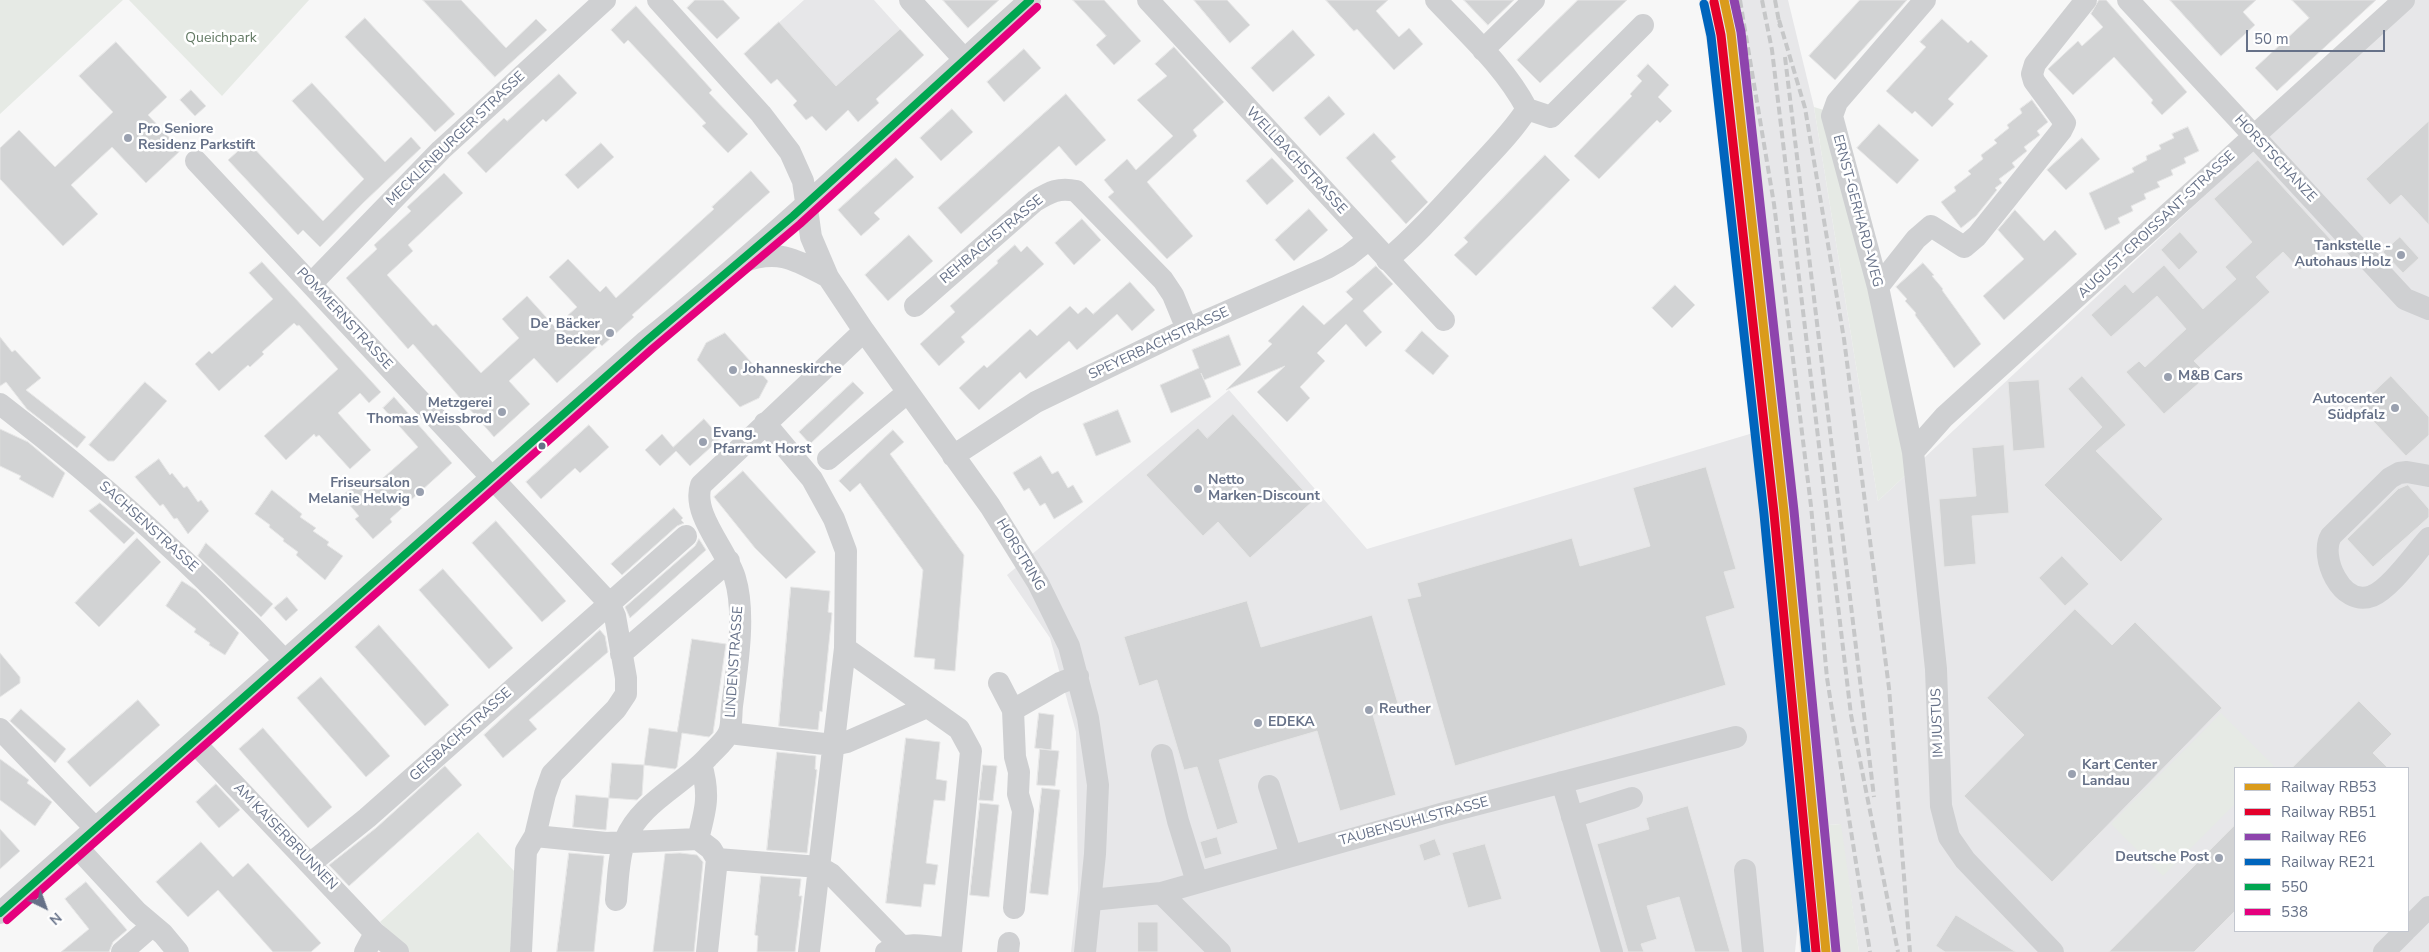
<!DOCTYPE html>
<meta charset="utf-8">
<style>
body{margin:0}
#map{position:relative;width:2429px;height:952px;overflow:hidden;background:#f7f7f7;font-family:"Nunito Sans",sans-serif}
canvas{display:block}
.legend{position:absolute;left:2234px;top:767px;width:175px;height:165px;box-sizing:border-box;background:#fff;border:1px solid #c2c6cf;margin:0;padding:6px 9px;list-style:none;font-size:15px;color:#667188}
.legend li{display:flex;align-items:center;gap:10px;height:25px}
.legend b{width:25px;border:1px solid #c2c6cf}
.north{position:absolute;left:20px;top:882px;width:50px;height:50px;-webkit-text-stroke:4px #fff;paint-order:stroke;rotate:138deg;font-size:14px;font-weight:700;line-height:20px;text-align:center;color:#667188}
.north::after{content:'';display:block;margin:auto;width:18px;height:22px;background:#667188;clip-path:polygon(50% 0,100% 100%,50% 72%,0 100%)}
.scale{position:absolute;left:2246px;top:30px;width:139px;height:22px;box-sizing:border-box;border:2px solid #667188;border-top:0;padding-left:6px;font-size:15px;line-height:18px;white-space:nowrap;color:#667188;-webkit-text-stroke:4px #fff;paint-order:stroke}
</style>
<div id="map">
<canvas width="2429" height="952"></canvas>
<ul class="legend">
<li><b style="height:6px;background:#da9b1b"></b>Railway RB53</li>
<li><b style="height:6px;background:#e4002b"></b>Railway RB51</li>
<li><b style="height:6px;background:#8e44ad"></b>Railway RE6</li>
<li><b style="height:6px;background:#0065bd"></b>Railway RE21</li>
<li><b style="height:6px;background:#00a651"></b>550</li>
<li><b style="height:6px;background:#e5007d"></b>538</li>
</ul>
<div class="north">N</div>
<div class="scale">50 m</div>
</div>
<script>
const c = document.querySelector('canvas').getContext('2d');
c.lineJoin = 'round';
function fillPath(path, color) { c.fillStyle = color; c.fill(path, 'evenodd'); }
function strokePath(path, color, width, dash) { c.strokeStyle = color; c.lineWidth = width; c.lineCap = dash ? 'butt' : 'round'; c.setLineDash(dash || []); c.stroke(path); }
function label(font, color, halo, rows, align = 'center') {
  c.font = font + ' "Nunito Sans",sans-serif'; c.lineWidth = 5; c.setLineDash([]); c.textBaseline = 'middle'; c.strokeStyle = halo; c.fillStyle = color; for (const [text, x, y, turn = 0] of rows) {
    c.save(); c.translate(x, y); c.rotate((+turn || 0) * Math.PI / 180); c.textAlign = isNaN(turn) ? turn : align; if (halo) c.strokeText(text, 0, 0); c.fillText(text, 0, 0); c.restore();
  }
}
fillPath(new Path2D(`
 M804 0H874L900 29 831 91 848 110 826 131 812 116 806 120 793 105 797 101 777 79 771 84 744 54Z
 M1699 0H1788L1814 107 1878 501 2414 0H2429V952H1859L1840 824 1829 825 1834 952H1800L1798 923 1795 952H1071L1078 890 1076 732 1050 638 1007 575 1229 390 1367 549 1753 433 1730 218 1711 67ZM2235 768H2408V931H2235Z`), '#e7e7e9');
fillPath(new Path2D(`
 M0 0H123L0 114Z
 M129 0H309L222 96Z
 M1814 107 1827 111 1924 458 1878 501Z
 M2221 713 2274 766 2271 768H2235V804L2163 876 2111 824Z
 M1841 824 1859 952H1834L1829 825Z
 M478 832 514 871 510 952H408L380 922Z`), '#e6eae5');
const building = new Path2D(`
 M423 0H461L506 48 536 19 547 30 495 77Z
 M695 0H723L740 18 717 39 687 8Z
 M943 0H999L968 28Z
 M1073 0H1104L1141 41 1114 65 1096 45 1106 36Z
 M1194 0H1227L1250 25 1230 43Z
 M1326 0H1388L1376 11 1399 37 1409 28 1423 44 1394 70 1357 29 1354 31Z
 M1464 0H1514L1488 25Z
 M1578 0H1627L1540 83 1517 60Z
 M1860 0H1907L1835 80 1809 56Z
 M2099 0H2106L2187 92 2162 115 2151 103 2153 100 2114 57 2073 95 2048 69 2078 41 2082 46 2103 27 2091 14Z
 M2170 0H2256L2243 12 2255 25 2221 56Z
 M2292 0H2376L2277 91 2255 68 2309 18Z
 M636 6 712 90 709 93 748 134 728 153 702 126 706 123 628 40 624 44 611 30Z
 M365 18 455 114 435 132 345 37Z
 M1942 19 1968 43 1971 40 1988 56 1948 99 1954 104 1932 127 1915 111 1912 114 1886 91 1926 47 1920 42Z
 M779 22 836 86 900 29 924 55 876 99 879 103 858 122 848 110 826 131 812 116 806 120 793 105 797 101 777 79 771 84 744 54Z
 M1293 30 1315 55 1273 92 1251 68Z
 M116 42 167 97 148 115 181 150 146 183 112 147 71 185 98 214 63 246 0 179V148L19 130 55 167 113 112 79 76Z
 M1174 47 1224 102 1193 130 1197 136 1147 182 1193 236 1167 259 1108 197 1114 192 1104 180 1127 159 1136 170 1173 136 1137 100 1167 76 1155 64Z
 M1024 49 1041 68 1004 102 987 82Z
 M1648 64 1669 85 1658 97 1672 111 1660 123 1657 120 1599 179 1574 156 1632 96 1630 94 1642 81 1637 76Z
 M559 74 577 93 546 122 543 119 486 173 467 153 504 118 507 121Z
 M312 83 385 162 411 137 421 148 363 203 320 247 303 230 298 235 228 160 248 142 323 221 364 179 292 101Z
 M191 90 206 106 195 116 180 100Z
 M1066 94 1106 140 1076 166 1059 146 961 234 938 208Z
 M1329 96 1345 114 1320 136 1304 118Z
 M2032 100 2048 122 2037 131 2040 135 2024 147 2027 151 2012 163 2015 167 1999 179 2002 183 1995 188 1997 190 1976 216 1961 228 1941 202 1956 191 1954 187 1971 174 1968 171 1983 159 1981 155 1997 143 1994 140 2009 128 2007 125 2022 113 2020 109Z
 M952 109 973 132 941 161 920 138Z
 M2429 121V225L2401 195 2390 205 2366 179Z
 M1879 124 1919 160 1897 184 1857 148Z
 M2188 127 2199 151 2184 158 2186 163 2171 170 2173 175 2157 182 2160 187 2144 194 2146 199 2131 206 2133 211 2118 218 2120 223 2105 230 2089 193 2134 172 2132 168 2147 160 2146 156 2161 149 2159 145 2174 138 2172 134Z
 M1374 133 1396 157 1391 161 1428 202 1406 224 1346 158Z
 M2082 138 2100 159 2066 190 2047 170Z
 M601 143 614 157 578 189 565 175Z
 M1545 155 1570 180 1476 276 1454 255 1468 242 1464 238Z
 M896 158 914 177 874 213 880 219 861 236 838 210Z
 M1272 158 1294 181 1267 205 1246 181Z
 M2258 160 2332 241 2300 270 2283 252 2256 277 2270 292 2194 361 2208 375 2164 414 2126 372 2139 361 2145 367 2186 329 2157 296 2111 337 2091 315 2125 284 2133 293 2164 265 2203 309 2236 279 2225 267 2252 242 2214 199Z
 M751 171 770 192 632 315 634 317 602 346 600 344 557 383 534 358 509 381 530 404 494 437 413 344 408 349 346 278 377 249 374 245 411 211 407 207 444 173 463 193 408 245 413 251 387 275 433 326 436 324 481 373 519 338 502 319 527 296 555 327 577 307 549 277 568 259 600 292 606 286 616 298 714 209 712 207Z
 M1309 209 1328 230 1294 261 1275 240Z
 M2015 210 2044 241 2055 230 2077 254 2004 320 1983 296 2024 259 1998 230Z
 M1082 219 1101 240 1074 265 1055 243Z
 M2180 232 2198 252 2179 270 2161 250Z
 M909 235 933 261 888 301 865 275Z
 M2400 237 2419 258 2403 273 2383 252Z
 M1015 245 1021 252 1027 246 1044 264 961 337 965 342 939 366 920 344 955 312 950 306 998 263 997 261Z
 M262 262 381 392 369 403 360 393 338 413 371 450 350 469 319 435 316 437 314 434 286 460 264 436 338 369 299 325 297 326 294 323 262 352 264 354 250 367 248 365 219 391 195 364 209 351 212 354 273 299 249 273Z
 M1923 263 1934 275 1932 276 1943 289 1942 290 1981 344 1954 368 1915 315 1916 313 1905 301 1907 299 1896 287Z
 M1376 266 1393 284 1363 311 1382 332 1366 347 1346 324 1317 353 1325 361 1300 387 1310 398 1287 422 1257 392 1285 366 1226 390 1272 344 1268 341 1303 305 1324 325 1353 299 1346 292Z
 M1130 282 1155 310 1132 331 1117 314 1077 350 1069 341 1026 379 1020 372 979 410 959 388 984 365 987 368 1030 329 1037 336 1070 306 1078 314 1086 307 1093 314Z
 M1675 285 1695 305 1672 328 1652 308Z
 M1422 331 1449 356 1433 375 1405 351Z
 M725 333 768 381 759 398 740 407 697 360 706 343Z
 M1229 335 1241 365 1204 380 1201 373 1211 397 1171 413 1160 385 1199 368 1192 350Z
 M0 337 12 352 15 350 41 378 26 390 86 437 77 448 27 409 6 382 0 386Z
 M2082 376 2126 425 2096 451 2163 519 2121 562 2044 485 2102 427 2068 389Z
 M2391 376 2429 417V435L2406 456 2359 406Z
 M2039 380 2045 448 2013 451 2008 382Z
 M145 382 167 401 114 461H108L89 445Z
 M853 382 864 393 810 444 799 432Z
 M394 397 452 463 390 519 392 522 373 539 355 519 359 516 342 496 357 483 366 493 418 447 383 408Z
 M1118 410 1131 442 1096 456 1083 424Z
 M1233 414 1313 501 1250 558 1218 522 1203 536 1146 475 1198 428 1207 438Z
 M704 419 721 438 690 466 676 451 660 466 645 450 662 434 673 447Z
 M589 425 609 447 580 473 575 468 541 499 526 482Z
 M0 429 28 442 65 473 53 498 19 479 21 476 0 466Z
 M893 430 904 442 890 454 964 555 955 671 934 669 935 659 914 657 923 570 860 483 850 492 839 481Z
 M2004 445 2009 513 1972 516 1976 564 1944 567 1939 499 1976 496 1972 448Z
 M1041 456 1052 474 1058 471 1068 488 1073 485 1083 502 1054 519 1045 503 1040 506 1029 488 1024 491 1013 473Z
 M159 459 170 475 172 473 184 488 187 486 198 502 201 500 209 511 188 534 177 518 174 519 163 504 160 506 135 477Z
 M1706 467 1736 569 1724 572 1735 608 1706 617 1726 685 1455 766 1407 599 1421 596 1417 583 1572 538 1580 566 1650 546 1633 488Z
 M743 471 816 552 786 579 755 548 714 497Z
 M2408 485 2429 509V517L2373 567 2347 539 2398 489Z
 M272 490 302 514 300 517 316 528 313 531 329 542 327 545 343 556 325 580 296 555 298 552 283 541 284 539 269 527 270 525 255 514Z
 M100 503 135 533 124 544 89 511Z
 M674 508 683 518 681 520 684 523 677 526 622 575 611 564Z
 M496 521 566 601 542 622 472 543Z
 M137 538 161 562 99 627 75 603Z
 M699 539 706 550 630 618 625 607 695 546Z
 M206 543 273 604 261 617 198 556Z
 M2062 556 2089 584 2065 606 2039 578Z
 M443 569 513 648 489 669 419 590Z
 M182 581 196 590 239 633 225 655 209 645 210 643 194 632 196 629 166 606Z
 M791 587 830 591 828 612 832 613 830 633 822 712 820 711 818 730 779 726Z
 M287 597 298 610 286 621 274 608Z
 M1247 601 1261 647 1372 615 1399 707 1373 715 1396 795 1340 811 1317 731 1219 760 1238 823 1217 830 1197 767 1184 770 1157 680 1139 686 1124 637Z
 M2075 609 2112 645 2135 622 2222 708 2052 882 1964 796 2024 735 1987 698Z
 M379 625 449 705 425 726 355 647Z
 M600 630 605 636 608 652 529 720 537 729 503 758 484 735Z
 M692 639 726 644 713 733 709 737 682 733 677 767 675 769 644 765 649 728 677 732Z
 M0 653 20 677V683L0 697Z
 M321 677 390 756 366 777 297 698Z
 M138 700 160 725 90 787 67 762Z
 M2359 701 2392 734 2373 753 2388 768H2292Z
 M21 709 66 749 55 763 10 721Z
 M1039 713 1054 715 1051 750 1035 748Z
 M263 728 332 807 308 828 239 749Z
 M906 738 940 742 936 779 947 781 945 801 934 800 926 863 938 865 935 885 924 884 921 907 886 903Z
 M1040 749 1059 751 1055 786 1037 785Z
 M777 752 816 756 815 769 817 770 807 853 767 850Z
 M0 759 29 780 27 783 52 802 35 826 0 800Z
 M612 763 644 765 642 795 637 800 609 798Z
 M983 765 997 766 993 801 979 800Z
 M445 766 462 785 349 886 329 865 376 828Z
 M216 784 240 810 219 828 196 802Z
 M1042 788 1060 790 1048 895 1030 893Z
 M576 795 609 798 606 830 573 827Z
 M980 803 999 805 989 897 970 895Z
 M1688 806 1730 952H1695L1679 897 1647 906 1657 939 1641 944 1644 952H1628L1597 844 1649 829 1646 818Z
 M2235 825V911L2194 952H2109Z
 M0 829 20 851 0 869Z
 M1217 837 1222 854 1205 859 1200 842Z
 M1435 839 1441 855 1424 861 1419 845Z
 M201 842 233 877 248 863 321 943 311 952H273L218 890 188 917 156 882Z
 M1485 844 1502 899 1468 908 1452 853Z
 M569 853 604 856 594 952H557Z
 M680 853 697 855 703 862 694 952H653L665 854Z
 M761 876 801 879 799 896H802L795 952H757L758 936 755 935Z
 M86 882 127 930 113 942 109 952H61L89 929 65 899Z
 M1956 915 2016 952H1945L1936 946Z
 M1138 922H1158V952H1138Z`);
fillPath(building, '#d2d3d4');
strokePath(building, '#e6e6e6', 1);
strokePath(new Path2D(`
 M658 0 761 114 790 152 803 181 811 237 828 277 864 331 990 506 1038 583 1069 646 1088 718 1098 785 1095 854 1085 952
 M910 0 964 59
 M1148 0 1444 320
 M1925 0 1837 102 1832 116 1878 287 1913 452 1936 669 1941 806 1949 837 1965 860 2053 952
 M2128 0 2405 299 2429 309
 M1483 50 1534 0
 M1527 109 1551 117 1643 25
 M196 161 609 603 615 616 626 678V694L616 709 552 774 545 794 535 836 606 843 698 839 711 849 717 859 707 952
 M1387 260C1417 235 1443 205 1469 177 1489 155 1511 134 1527 109 1505 67 1468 34 1436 0
 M742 262C779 248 796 260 828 277
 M312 283 441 150 605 0
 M1878 287 1916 239 1931 226 1964 247 1977 236 2061 131 2065 123 2034 81 2032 74 2035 64 2086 0
 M915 306 1035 201C1050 192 1059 187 1076 191L1163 280 1173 295 1187 329
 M0 404C102 482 197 568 285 661
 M765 423 812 479 834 519 846 551 845 648 809 952
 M1913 452 1944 417 2404 0
 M953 456 1036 402 1187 329 1327 268 1348 256 1368 240
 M828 459 908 392
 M2429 476 2407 472 2399 473 2390 478 2331 536C2319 556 2341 608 2372 596 2391 588 2415 553 2429 538
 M845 648 959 729 971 751 951 952
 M621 654 729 561
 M999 683 1013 710
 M0 729 96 829
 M729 733 833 745 847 742 927 707
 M194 742 375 933
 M1162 755 1178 821 1197 882
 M1562 782 1612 952
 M1269 786 1291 856
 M1572 817 1632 798
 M698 839C706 809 710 794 701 764
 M76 846 137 912 163 934 178 952
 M717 859 819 867 831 874 900 945
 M311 863 367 818 686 536
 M1745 870 1753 952
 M1161 893 1220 952
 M616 900C618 881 618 858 625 840 640 803 681 786 707 758 713 751 726 741 729 732 732 725 731 714 732 706 737 668 746 614 735 578 727 550 691 514 701 485L864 331
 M1091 900 1161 893 1444 813 1736 737
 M1014 908 1023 811 1018 794 1019 772 1015 757 1013 710 1060 683 1078 676
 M0 913 646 341C780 234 903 114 1030 0
 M2408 928 2429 907
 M122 952 152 926
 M365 952 375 933 398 952
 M521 952 526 851 535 836
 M886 952C908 941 927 946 951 949
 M1008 952 1009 943
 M2384 952 2405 931`), '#cfd0d2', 22);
strokePath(new Path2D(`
 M1740 0 1774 204 1811 506 1827 678 1870 952
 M1762 0 1772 50 1851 715 1898 952
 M1775 0 1780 27
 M1779 20 1805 108 1844 339 1889 688 1910 952
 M1785 57 1874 797`), '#c6c7c8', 4, [8, 4]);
strokePath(new Path2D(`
 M0 913 646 341 793 216 1030 0`), '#00a651', 8);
strokePath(new Path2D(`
 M7 920 652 349 800 224 1037 7`), '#e5007d', 8);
strokePath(new Path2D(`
 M1724 0 1731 33 1784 512 1826 952`), '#da9b1b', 9);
strokePath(new Path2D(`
 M1714 2 1721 35 1774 513 1816 952`), '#e4002b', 9);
strokePath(new Path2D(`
 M1734 0 1741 32 1794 511 1836 951`), '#8e44ad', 9);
strokePath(new Path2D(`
 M1704 4 1711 36 1764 514 1806 952`), '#0065bd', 9);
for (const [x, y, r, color] of [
 [128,138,5,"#99a0af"],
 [2401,255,5,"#99a0af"],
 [610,333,5,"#99a0af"],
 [733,370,5,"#99a0af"],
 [2168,377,5,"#99a0af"],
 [2395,408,5,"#99a0af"],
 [502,412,5,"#99a0af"],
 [703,442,5,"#99a0af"],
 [542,446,4.5,"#667188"],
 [1198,489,5,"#99a0af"],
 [420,492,5,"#99a0af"],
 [1369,710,5,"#99a0af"],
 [1258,723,5,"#99a0af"],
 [2072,774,5,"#99a0af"],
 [2219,858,5,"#99a0af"]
]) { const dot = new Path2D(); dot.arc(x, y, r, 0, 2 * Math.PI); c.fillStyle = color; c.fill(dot); strokePath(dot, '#fff', 2); }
label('14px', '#627963', '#fff', [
 ["Queichpark",221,39]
]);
label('bold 14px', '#667188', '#fff', [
 ["Pro Seniore",138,130],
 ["Residenz Parkstift",138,146],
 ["Tankstelle -",2391,247,"right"],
 ["Autohaus Holz",2391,263,"right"],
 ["De' Bäcker",600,325,"right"],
 ["Becker",600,341,"right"],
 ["Johanneskirche",743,370],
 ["M&B Cars",2178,377],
 ["Autocenter",2385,400,"right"],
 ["Südpfalz",2385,416,"right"],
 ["Metzgerei",492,404,"right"],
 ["Thomas Weissbrod",492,420,"right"],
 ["Evang.",713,434],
 ["Pfarramt Horst",713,450],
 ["Netto",1208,481],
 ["Marken-Discount",1208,497],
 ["Friseursalon",410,484,"right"],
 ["Melanie Helwig",410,500,"right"],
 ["Reuther",1379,710],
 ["EDEKA",1268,723],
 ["Kart Center",2082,766],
 ["Landau",2082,782],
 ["Deutsche Post",2209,858,"right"]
], 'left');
label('14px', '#667188', '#fff', [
 ["MECKLENBURGER STRASSE",456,139,-44],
 ["HORSTSCHANZE",2275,159,47],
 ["WELLBACHSTRASSE",1296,161,47],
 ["ERNST-GERHARD-WEG",1857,211,75],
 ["AUGUST-CROISSANT-STRASSE",2157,225,-43],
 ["REHBACHSTRASSE",992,240,-40],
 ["POMMERNSTRASSE",344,319,47],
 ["SPEYERBACHSTRASSE",1159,344,-25],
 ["SACHSENSTRASSE",148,527,42],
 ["HORSTRING",1020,555,59],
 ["LINDENSTRASSE",735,662,-86],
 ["IM JUSTUS",1938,723,-92],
 ["GEISBACHSTRASSE",461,735,-42],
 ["TAUBENSUHLSTRASSE",1414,822,-15],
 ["AM KAISERBRUNNEN",285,837,46]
]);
</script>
